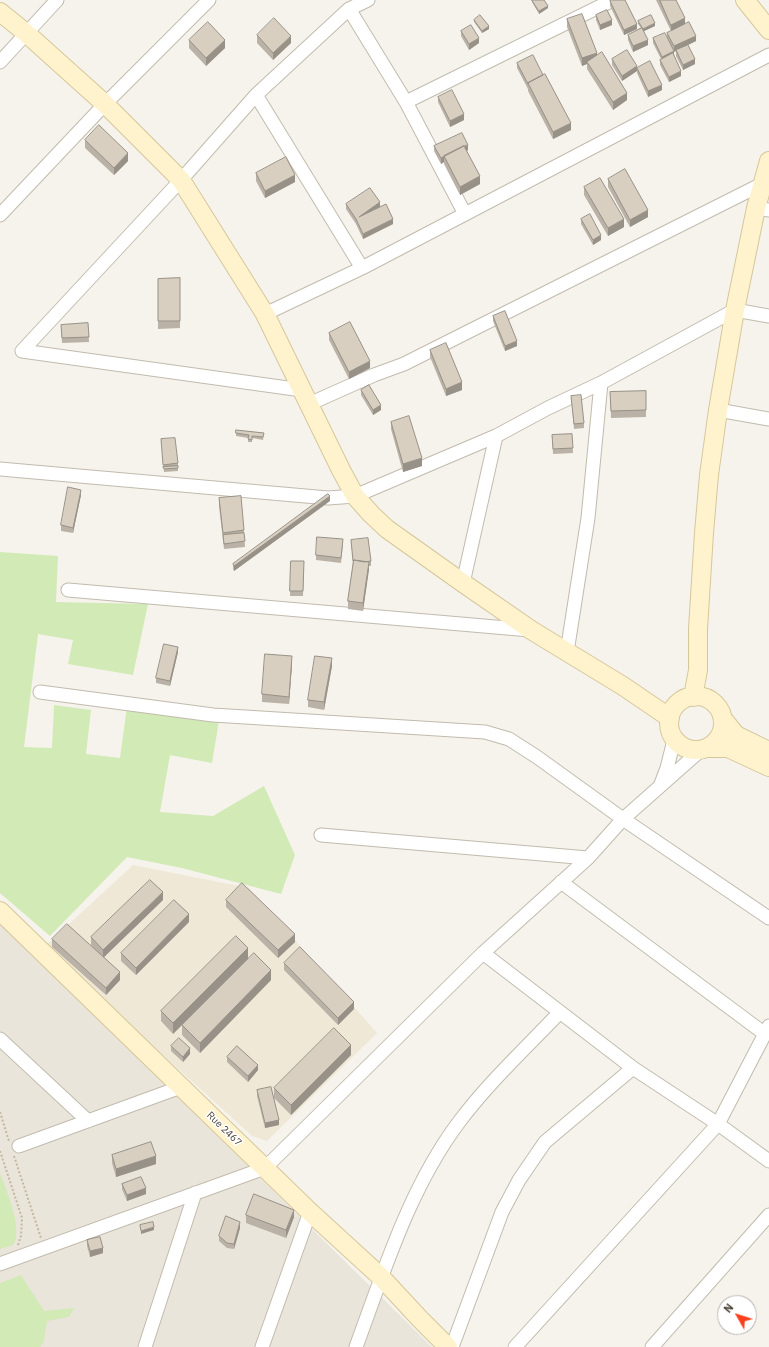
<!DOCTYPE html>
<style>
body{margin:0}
#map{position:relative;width:769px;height:1347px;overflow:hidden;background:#f6f3ec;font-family:"IBM Plex Sans",sans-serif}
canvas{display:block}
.north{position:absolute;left:717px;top:1295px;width:40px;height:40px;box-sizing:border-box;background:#fff;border:1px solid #b7b4b0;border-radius:50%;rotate:309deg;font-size:11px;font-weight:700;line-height:16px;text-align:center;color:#4b4439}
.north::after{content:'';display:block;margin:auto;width:14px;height:18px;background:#fc3f1d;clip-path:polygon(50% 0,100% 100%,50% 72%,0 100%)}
</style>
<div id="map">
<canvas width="769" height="1347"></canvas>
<div class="north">N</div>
</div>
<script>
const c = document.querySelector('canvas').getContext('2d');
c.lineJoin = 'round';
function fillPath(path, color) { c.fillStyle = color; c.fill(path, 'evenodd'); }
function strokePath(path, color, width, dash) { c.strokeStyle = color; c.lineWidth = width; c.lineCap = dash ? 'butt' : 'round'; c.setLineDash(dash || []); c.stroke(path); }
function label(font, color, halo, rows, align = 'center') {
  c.font = font + ' "IBM Plex Sans",sans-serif'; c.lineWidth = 3; c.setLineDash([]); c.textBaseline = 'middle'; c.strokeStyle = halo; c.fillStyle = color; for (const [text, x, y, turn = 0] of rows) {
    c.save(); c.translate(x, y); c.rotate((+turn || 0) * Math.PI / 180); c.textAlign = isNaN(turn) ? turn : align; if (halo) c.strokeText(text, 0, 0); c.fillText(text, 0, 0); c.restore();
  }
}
fillPath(new Path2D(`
 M0 922 432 1347H0Z`), '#eae5da');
fillPath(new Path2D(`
 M133 865 249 888 377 1033 267 1141 252 1136 44 947Z`), '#efe8d6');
fillPath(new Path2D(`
 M0 552 58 556 56 602 148 604 133 675 68 664 73 640 38 634 24 747 52 748 54 705 91 710 86 754 120 758 127 707 219 721 212 763 170 755 160 812 213 816 264 786 295 855 281 894 182 868 127 857 50 936 0 893Z
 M0 1173C6 1190 24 1230 13 1245L0 1249Z
 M21 1275 44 1311 74 1308 69 1317 47 1321 44 1341 40 1347H0V1283Z`), '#d2eab5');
const street = new Path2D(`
 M349 9 406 102 465 214
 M0 62 57 0
 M256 95 362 268
 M406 102 613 0
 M756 208 769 210
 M0 215 105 104 209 0
 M265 314 362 268 769 55
 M22 351 181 180 256 95 349 9 368 0
 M22 351 302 390
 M309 404 374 375 404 364 762 184
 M718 410 769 419
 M0 469 328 498 355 496 496 436 548 408 601 383 735 310 769 316
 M463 583 496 436
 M68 590 530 630
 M567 652 588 518 601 383
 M40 692 213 715 485 732 509 739 537 757 623 819 769 918
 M661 784 667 768 674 740
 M321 835 588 858
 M561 882 765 1034
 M483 953 633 1068 718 1124 769 1161
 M0 1039 88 1121
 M19 1146 181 1087
 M0 1264 265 1168 483 953 588 858 623 819 701 750
 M145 1347 195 1193
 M262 1347 310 1212
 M356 1347C384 1271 410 1187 459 1122 489 1082 526 1048 560 1012
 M452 1347 502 1212 519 1180 545 1142 633 1068
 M515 1347 718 1124 769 1026
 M652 1347 769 1215`);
const secondary = new Path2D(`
 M745 0 769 30
 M0 12 26 33 105 104 181 180 265 314 341 470 355 496 371 514 387 529 463 583 531 630 623 686 670 718
 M669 723a27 27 0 1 1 54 0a27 27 0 1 1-54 0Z
 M693 697 698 670V629L704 533 709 475 718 410 735 310 756 208 769 161
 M724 720 736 735 769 751
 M708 748H728L769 767
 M0 911 310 1212 381 1277 420 1319 448 1347`);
strokePath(street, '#c2bbae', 15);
strokePath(secondary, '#d6c79b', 20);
strokePath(new Path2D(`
 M0 1112 9 1141
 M0 1151 22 1218 21 1236 18 1245
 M14 1156 41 1238`), '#c4b79f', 2, [2, 2]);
strokePath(street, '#fff', 13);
strokePath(secondary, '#fff3cd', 18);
fillPath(new Path2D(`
 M532 0 548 8 539 14 532 2Z
 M656 0H676L685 24 696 41 687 45 695 64 683 70 676 56V51L674 52 667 38V33L671 31Z
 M610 1 637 29 624 35 610 6Z
 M596 15 612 25 600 30 596 20Z
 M567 19 597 56 627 100 613 110 587 69V64L582 66 567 27Z
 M474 20 489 29 482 33 474 22Z
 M638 21 655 26 644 31 648 45 633 52 628 40V35L641 28 638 24Z
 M461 31 479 43 469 50 461 36Z
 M257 35 291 43 273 60 257 43Z
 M653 38 674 55 681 76 669 82 660 65V60L661 59 653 43Z
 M189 40 225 48 206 66 189 48Z
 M612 59 637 68 662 90 648 97 637 73V71L622 81 612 65Z
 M517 63 543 75 571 130 553 139 528 91V89L517 68Z
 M438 97 464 120 450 127 438 102Z
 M85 140 128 161 114 175 85 148Z
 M434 146 468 150 466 151 480 184 460 195 444 164V162L441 164 434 151Z
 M256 173 295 182 265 198 256 181Z
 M608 179 648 217 630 227 608 187Z
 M584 187 624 227 608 236 584 195Z
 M346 204 380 207 393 224 363 239 356 224 346 209Z
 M581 219 601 240 593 245 581 224Z
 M180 278V328L158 329V279Z
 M493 316 517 346 505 351 493 321Z
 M88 323 89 342 62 343 61 325Z
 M329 333 370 368 349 379 329 340Z
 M430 350 462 390 446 396 430 357Z
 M361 390 381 410 373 415 361 395Z
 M646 391V417L611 418 610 392Z
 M571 396 584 423V428L574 429Z
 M391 422 422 466 403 472 391 429Z
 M236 430 264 433 263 440 252 438V442H248V438L236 436Z
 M572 434 573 453 553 454 552 435Z
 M161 439 178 463V471L164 472Z
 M81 495 73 533 61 531V525Z
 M219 498 244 530 245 547 224 549 219 506Z
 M330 501 234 571 233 569V564Z
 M351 540 371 561V566H369L363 611 348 609V601L353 563Z
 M343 544 341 563 316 560V555Z
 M291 561H304L303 596H290Z
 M178 652 170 686 156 683V678Z
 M292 664 289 704 262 702V694Z
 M332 666 324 710 308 707V700Z
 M163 900 104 957 120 980 106 995 52 947V939L96 951 91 945V937Z
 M226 900 295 942 278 958 226 907Z
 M189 922 136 975 121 961V953Z
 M248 958 271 980 200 1053 182 1035V1025L215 991 173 1034 161 1021V1011Z
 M284 963 354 1009 338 1025 284 970Z
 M171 1046 190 1054 183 1062 171 1051Z
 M351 1055 291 1115 274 1098V1088Z
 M227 1057 258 1070 248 1082 227 1062Z
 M257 1090 279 1125 265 1128 257 1096Z
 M112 1155 156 1164 116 1177 112 1163Z
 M122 1184 146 1194 127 1201 122 1189Z
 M246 1215 294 1217 286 1238 246 1223Z
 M240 1228 234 1249 227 1248 219 1241V1236Z
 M87 1240 103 1253 90 1257 87 1246Z`), '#bab2a6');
fillPath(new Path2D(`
 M548 6V8L539 14V11Z
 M685 18V26L671 32V25Z
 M612 20V25L600 30V25Z
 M655 23V26L642 32V29Z
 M637 24V29L624 35V30Z
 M489 26V29L482 33V31Z
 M291 36V43L273 60V53Z
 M696 36V41L674 52V46Z
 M479 38V43L469 50V44Z
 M225 40V48L206 66V58Z
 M648 40V45L633 52V46Z
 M674 51V56L662 62V57Z
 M597 53V60L587 62V64L582 66V58Z
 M695 59V64L683 70V65Z
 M637 66V71L622 81V76Z
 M681 71V76L669 82V77Z
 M662 85V90L648 97V91Z
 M627 93V100L613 110V102Z
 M464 114V120L450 127V121Z
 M571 123V130L553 139V132Z
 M468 145V150L446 161 444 157Z
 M128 153V161L114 175V168Z
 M444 157V162L441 164V158Z
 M295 175V182L265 198V191Z
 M480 176V184L460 195V187Z
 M380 202V207L359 217Z
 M648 210V217L630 227V220Z
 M393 219V224L363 239V234Z
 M624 219V227L608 236V228Z
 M601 235V240L593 245V240Z
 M517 341V346L505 351V346Z
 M370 361V368L349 379V372Z
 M462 382V390L446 396V389Z
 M381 405V410L373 415V410Z
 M422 458V466L403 472V464Z
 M81 490V495L73 533V528Z
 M330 496V501L234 571V566Z
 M369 562V570L363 611V603Z
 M178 647V652L170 686V681Z
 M292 656V664L289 704V697Z
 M332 658V666L324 710V702Z
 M163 892V900L103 958V950Z
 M189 914V922L136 975V968Z
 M295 934V942L278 958V950Z
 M248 948V959L173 1034V1023Z
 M271 970V980L200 1053V1043Z
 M120 972V980L106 995V988Z
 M354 1002V1009L338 1025V1018Z
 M351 1045V1055L291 1115V1105Z
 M190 1048V1054L183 1062V1057Z
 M258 1065V1070L248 1082V1076Z
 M279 1120V1125L265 1128V1123Z
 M156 1156V1164L116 1177V1169Z
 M146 1188V1194L127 1201V1195Z
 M294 1210V1217L286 1238V1230Z
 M240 1222V1228L234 1249V1244Z
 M154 1227V1230L141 1234V1231Z
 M103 1248V1253L90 1257V1251Z`), '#979187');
const building = new Path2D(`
 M532 0H544L548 6 539 11Z
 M612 0H625L637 24 624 30 610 1Z
 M660 0H676L685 18 671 25Z
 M607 10 612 20 600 25 596 15Z
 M582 14 597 53 582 58 567 19Z
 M480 15 489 26 482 31 474 20Z
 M651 15 655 23 643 29 638 21Z
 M274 18 291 36 273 53 257 35Z
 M208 22 225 40 206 58 189 40Z
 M689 22 696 36 674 46 667 33Z
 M471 25 479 38 469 44 461 31Z
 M642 28 648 40 633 46 628 35Z
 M665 33 674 51 662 57 653 38Z
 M688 45 695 59 683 65 676 50Z
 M627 50 637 66 622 76 612 59Z
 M602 52 627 93 613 102 587 62Z
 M673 53 681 71 669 77 660 60Z
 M533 55 543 75 528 83V84L517 63Z
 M650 61 662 85 648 91 637 68Z
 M545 74 571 123 553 132 528 83Z
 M452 90 464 114 450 121 438 97Z
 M99 125 128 153 114 168 85 140Z
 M462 133 468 145 464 146 441 158 434 146Z
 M464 146 480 176 460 187 444 156Z
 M286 157 295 175 265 191 256 173Z
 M625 169 648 210 630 220 608 179Z
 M600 178 624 219 608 228 584 187Z
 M370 188 380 202 359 217 386 204 393 219 363 234 356 219 346 204Z
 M590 214 601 235 593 240 581 219Z
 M180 278V321H158V279Z
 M505 311 517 341 505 346 493 316Z
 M350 322 370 361 349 372 329 333Z
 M88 323 89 337 62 338 61 325Z
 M446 343 462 382 446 389 430 350Z
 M369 385 381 405 373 410 361 390Z
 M646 391V410L611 411 610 392Z
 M581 395 584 423 574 424 571 396Z
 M409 416 422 458 403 464 391 422Z
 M236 430 264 433 263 437 252 436V440L248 439 249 435 236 433Z
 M572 434 573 448 553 449 552 435Z
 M175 438 178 463 163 465 161 439Z
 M178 466V468L164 469 163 467Z
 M68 487 81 490 73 528 61 525Z
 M328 494 330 496 234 566 233 564Z
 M241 496 244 530 223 533 219 498Z
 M244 533 245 541 224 544 223 535Z
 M317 537 343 539 341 558 316 555Z
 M368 538 371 561 364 562 354 560 353 561 351 540Z
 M354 560 369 562 363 603 348 601Z
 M291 561H304L303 591H290Z
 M164 644 178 647 170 681 156 678Z
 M265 654 292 656 289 697 262 694Z
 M315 656 332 658 324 702 308 700Z
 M150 880 163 892 103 950 91 937Z
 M242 883 295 934 278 950 226 900Z
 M174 900 189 914 136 968 121 953Z
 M67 924 120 972 106 988 52 939Z
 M236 936 248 948 173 1023 161 1011Z
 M300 947 354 1002 338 1018 284 963Z
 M254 953 271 970 200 1043 182 1025Z
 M334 1028 351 1045 291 1105 274 1088Z
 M179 1038 190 1048 183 1057 171 1046Z
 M237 1046 258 1065 248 1076 227 1057Z
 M271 1087 279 1120 265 1123 257 1090Z
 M151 1142 156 1156 116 1169 112 1155Z
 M141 1177 146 1188 127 1195 122 1184Z
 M254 1194 294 1210 286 1230 246 1215Z
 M226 1216 240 1222 234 1244 227 1243 219 1236Z
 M153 1222 154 1227 141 1231 140 1225Z
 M100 1237 103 1248 90 1251 87 1240Z`);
fillPath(building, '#d8cfc1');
strokePath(building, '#979187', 1);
label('10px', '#4b4439', '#fff', [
 ["Rue 2467",224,1129,44]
]);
</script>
